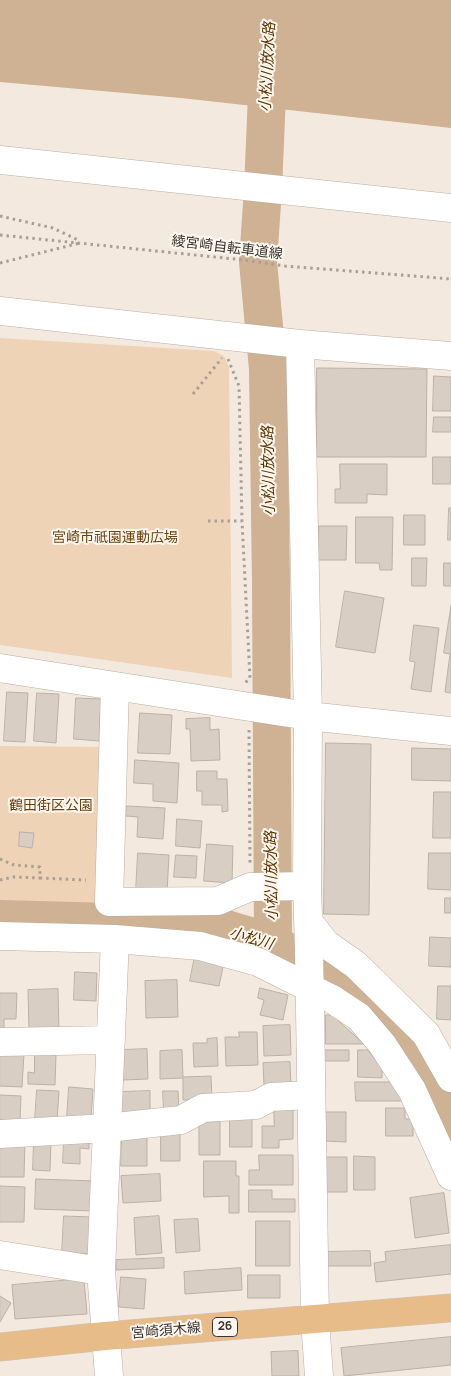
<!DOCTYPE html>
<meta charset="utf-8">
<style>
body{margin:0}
canvas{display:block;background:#f4e9de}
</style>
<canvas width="451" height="1376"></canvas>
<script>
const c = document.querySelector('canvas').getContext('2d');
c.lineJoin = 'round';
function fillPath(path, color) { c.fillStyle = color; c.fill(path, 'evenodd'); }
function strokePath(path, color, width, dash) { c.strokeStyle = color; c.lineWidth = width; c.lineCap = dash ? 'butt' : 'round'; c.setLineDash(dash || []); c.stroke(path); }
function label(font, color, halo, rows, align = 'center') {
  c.font = font + ' Manrope,"Noto Sans JP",sans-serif'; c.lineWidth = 4; c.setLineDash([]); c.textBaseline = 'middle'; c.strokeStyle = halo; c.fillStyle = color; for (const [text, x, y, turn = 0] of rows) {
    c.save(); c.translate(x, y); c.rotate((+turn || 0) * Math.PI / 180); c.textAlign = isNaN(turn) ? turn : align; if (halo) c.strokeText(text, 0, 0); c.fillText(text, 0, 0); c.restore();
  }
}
fillPath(new Path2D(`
 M0 338 214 351 224 356 229 367 232 678 0 645Z
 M0 746 105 747 98 909 0 905Z`), '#efd3b7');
fillPath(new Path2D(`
 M0 0H451V128L181 98 0 82Z`), '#cfb193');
strokePath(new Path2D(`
 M271 0 263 189 258 262 268 369 271 584 273 943
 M0 919 111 922H189L226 929 273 943 332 979 360 1003 411 1049 443 1100 451 1125`), '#cfb193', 38);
const building = new Path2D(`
 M317 368 427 369 426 457H317Z
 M434 376 451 377V411H433Z
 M434 417H451V432H433Z
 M433 457H451V484H433Z
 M340 464H387V495L367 494V503H335V489H340Z
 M449 508H451V540H448Z
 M404 515H425V545H404Z
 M356 517H393L392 570H380L379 563H356Z
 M319 526H347L346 560H319Z
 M412 558H427L426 586H412Z
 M444 563H451V586H444Z
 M345 591 384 598 375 653 336 647Z
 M451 606V693L445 692 450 654 444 653Z
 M414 625 439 628 431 692 411 689 415 662 410 661Z
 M7 692 28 693 25 742 4 741Z
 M37 693 59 694 56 743 34 741Z
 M76 698 101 699 99 741 74 739Z
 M140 713 172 715 170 754 138 753Z
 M210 718V730L219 729 220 760 191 761 190 729H186V719Z
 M326 743 371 744 369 915 324 914Z
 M412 748 451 749V781L412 780Z
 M135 760 179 763 177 803 153 801V784L134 783Z
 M197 771H217V779H227L228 811 222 812V805H202V791H197Z
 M434 792H451V838H433Z
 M127 806 165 808 163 839 137 837 138 817 126 816Z
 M177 819 202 821 200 848 176 846Z
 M20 832 34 833 32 848 19 846Z
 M207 844 233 846 232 883 204 881Z
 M138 853 169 855 167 893 136 892Z
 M429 853H451V890L428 889Z
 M176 855 197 856 196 878 174 877Z
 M445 898H451V913H445Z
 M430 937 451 938V967L429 966Z
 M195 956 224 962 219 986 190 981Z
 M75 972 97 973 96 1001 74 1000Z
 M177 980 178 1017 146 1018 145 981Z
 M438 986H451V1020L437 1019Z
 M260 988 288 995 283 1020 260 1015 264 1000 258 998Z
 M58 989 59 1030 29 1031 28 990Z
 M0 993H17L16 1019H4V1031H0Z
 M326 1015H332L364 1044H326Z
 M290 1025 291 1055 264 1056 263 1026Z
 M239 1032H257L258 1065 226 1066 225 1037H239Z
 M217 1038 218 1066 194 1067 193 1043H207V1039Z
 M147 1049 148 1079 123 1080 122 1050Z
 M182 1050 183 1077 211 1076 212 1099 183 1100V1078L160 1079V1051Z
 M322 1050H349V1061H322Z
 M358 1050H368L382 1069V1078L358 1077Z
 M35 1052 56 1054 55 1085 28 1084V1072L34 1073Z
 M0 1053 24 1054 22 1087 0 1086Z
 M290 1062 291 1085 264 1086 263 1063Z
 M355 1082H394L402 1101H356Z
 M69 1087 93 1089 91 1119 67 1118Z
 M37 1090 59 1091 57 1122 35 1120Z
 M150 1091V1114L121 1115 120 1092Z
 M163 1091H178L179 1110H164Z
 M0 1095 21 1096 20 1121 0 1120Z
 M274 1106H293V1139L279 1140V1148H262V1126H274Z
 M386 1108H405V1119H413V1136H386Z
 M324 1112H346V1142L324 1141Z
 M230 1118H252V1147H230Z
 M220 1122V1155H199V1123Z
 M161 1131H180V1161H161Z
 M122 1137H147V1166H121Z
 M0 1140 25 1141 24 1177H0Z
 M34 1140 51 1141 50 1171 33 1170Z
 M64 1140 89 1141V1149L80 1148V1164L63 1163Z
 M259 1155H293V1185H249V1170H259Z
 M354 1156 375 1157V1190H354Z
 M325 1157H347V1192H326Z
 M204 1161H236V1176H239V1213H229V1196L204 1197Z
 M160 1174 161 1201 123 1203 121 1176Z
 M36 1179 95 1181 94 1211 35 1209Z
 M0 1186 25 1187 24 1222H0Z
 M249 1190H272V1199H295V1212H249Z
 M444 1193 449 1233 415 1238 410 1198Z
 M64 1216 92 1217 91 1254 62 1253Z
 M159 1216 162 1253 136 1255 134 1218Z
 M198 1219 200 1251 176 1253 174 1220Z
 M256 1221H290V1266H256Z
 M451 1245V1274L376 1282 374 1263 386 1261 385 1252Z
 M370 1251 371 1266H324L323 1252Z
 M164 1258V1268L116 1270V1260Z
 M241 1268 242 1290 185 1294 184 1272Z
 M248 1275H280V1298H248Z
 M121 1277 146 1279 144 1309 119 1307Z
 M84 1279 87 1314 15 1319 12 1285Z
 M0 1296 11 1303 0 1322Z
 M451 1337V1365L344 1376 341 1348Z
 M298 1351 299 1376H272L271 1352Z`);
fillPath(building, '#d8cec3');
strokePath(building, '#bcb1a7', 1);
const minor = new Path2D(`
 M0 160 451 208
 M0 311 300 344 451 356
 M300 344 308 716 307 886 309 948 315 1320 319 1376
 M0 668 308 716 451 731
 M115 686 109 902 218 901 250 887 307 886
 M309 922 326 944 356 965 426 1034 451 1078
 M0 936 115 939 200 946 258 962 332 999 359 1017 382 1044 412 1090 451 1176
 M0 1042 111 1040
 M0 1134 107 1128 181 1120 203 1108 256 1105 271 1097 311 1095
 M0 1255 101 1271
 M109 1376 101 1271 115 939`);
const major = new Path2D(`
 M0 1347 105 1336 451 1308`);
strokePath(minor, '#b9aea4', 29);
strokePath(major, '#cccac9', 29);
strokePath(new Path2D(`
 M0 216 53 228 80 241
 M0 235 244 260 285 266 451 279
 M0 263 80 243
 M228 359 239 386 242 521 250 678 245 683
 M193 394 222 358
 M208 521H242
 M249 730 250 864
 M0 859 14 865 40 867V878L86 880
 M0 880 13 877 40 878`), '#a89f97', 3, [2.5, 4]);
strokePath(minor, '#fff', 28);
strokePath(major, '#e7bc88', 28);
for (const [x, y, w] of [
 [225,1327,25]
]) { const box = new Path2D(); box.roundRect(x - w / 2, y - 9.5, w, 19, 4); c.fillStyle = '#fef7f0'; c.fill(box); strokePath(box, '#393430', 1); }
label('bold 12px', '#393430', null, [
 ["26",225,1327]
]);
label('14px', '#393430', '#fef7f0', [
 ["綾宮崎自転車道線",227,248,7],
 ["宮崎須木線",166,1331,-5]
]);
label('14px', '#6a420d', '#fef7f0', [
 ["宮崎市祇園運動広場",115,538],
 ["鶴田街区公園",51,806]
]);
label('italic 15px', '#5e3700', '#fef7f0', [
 ["小松川放水路",268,67,-87],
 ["小松川放水路",269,471,-91],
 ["小松川放水路",272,876,-91],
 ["小松川",251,939,16]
]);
</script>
